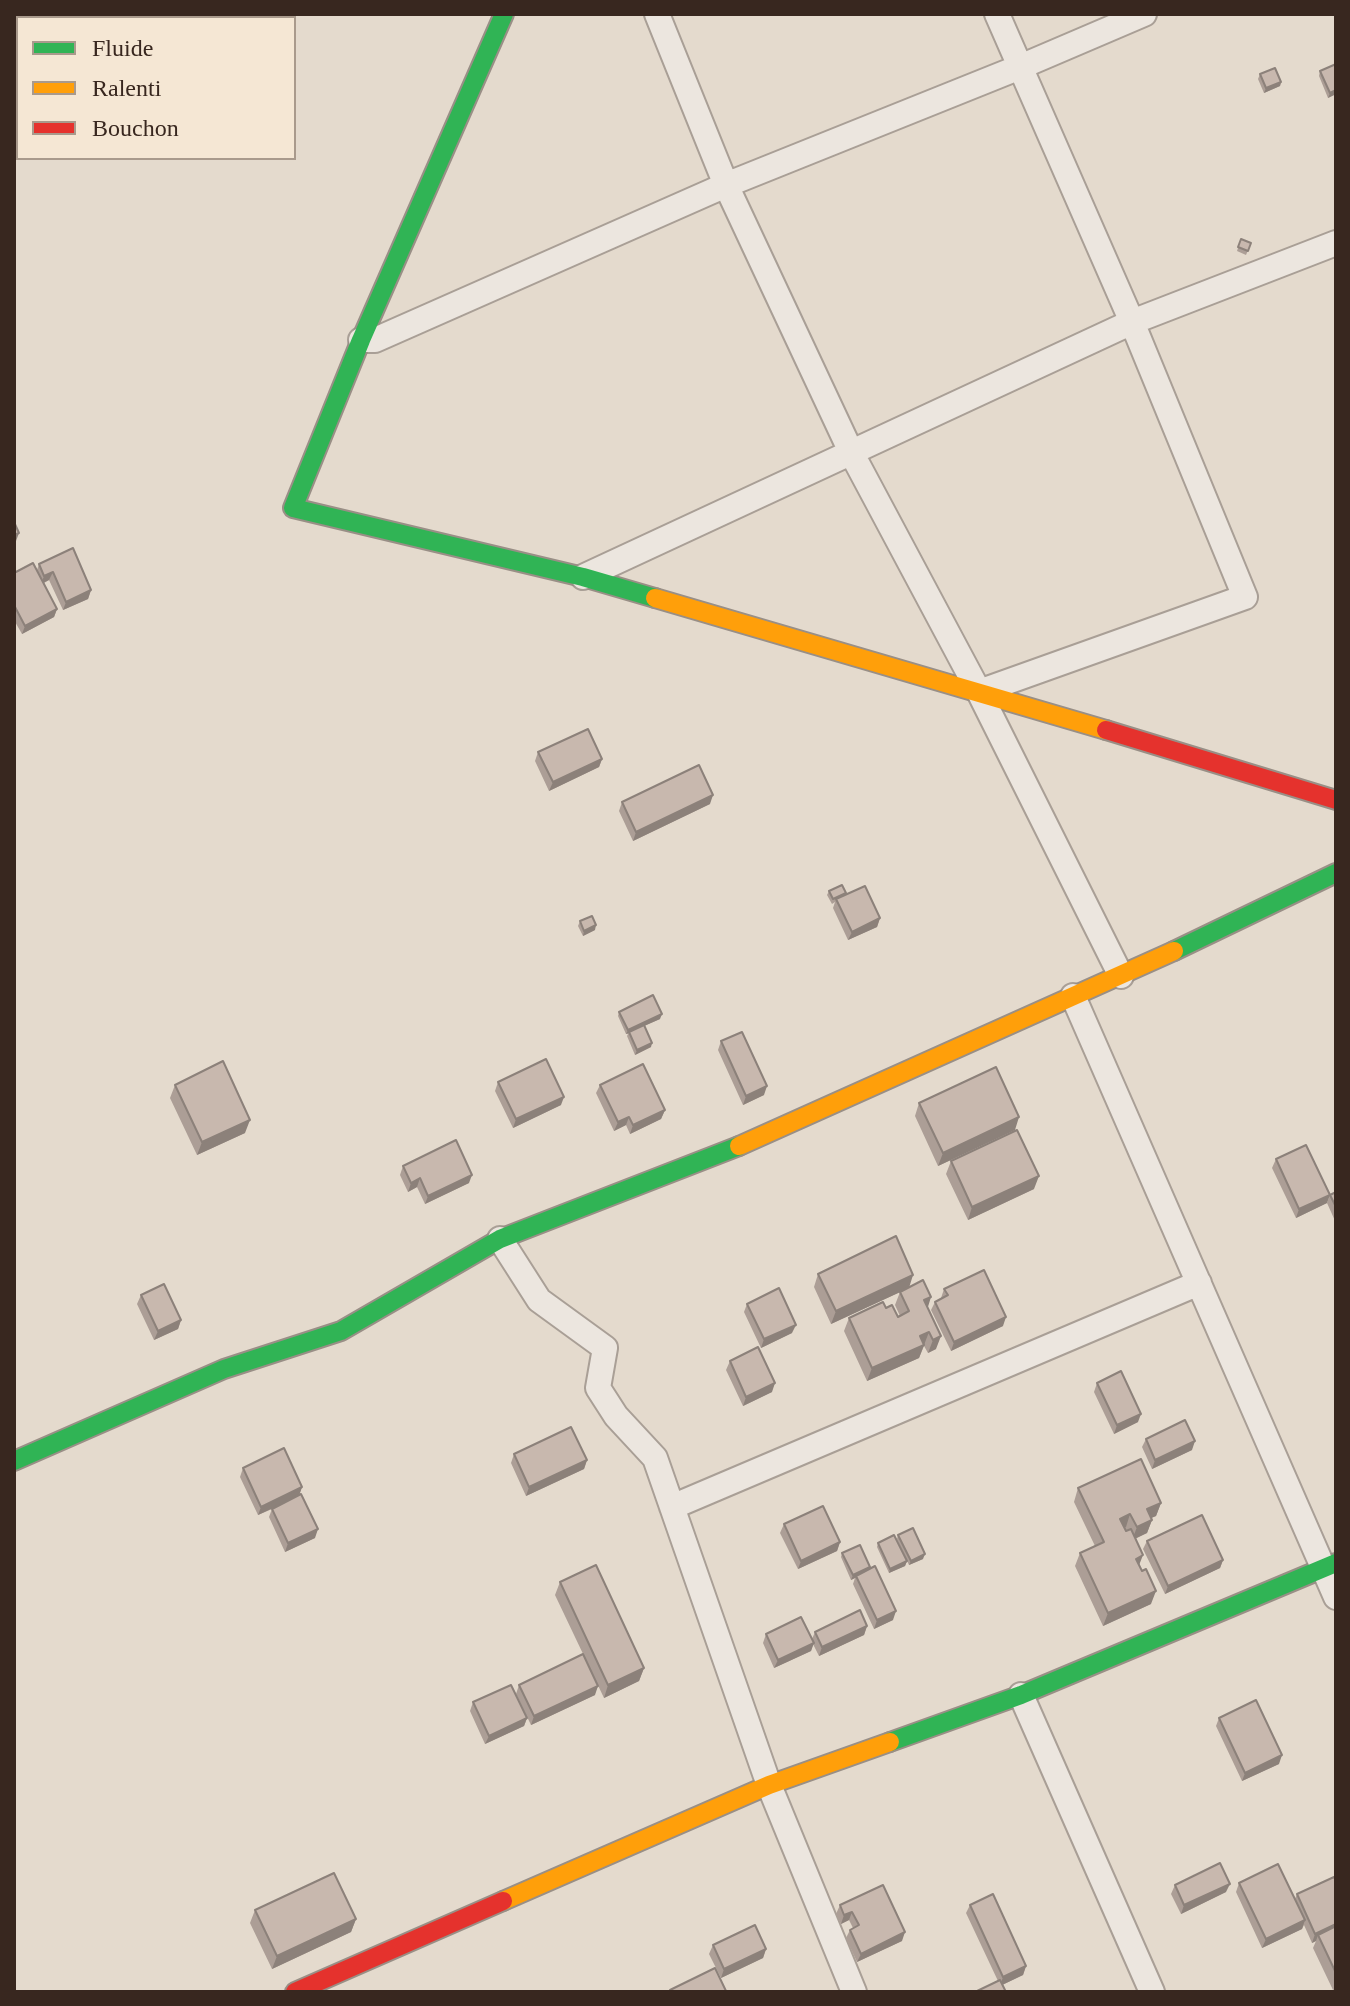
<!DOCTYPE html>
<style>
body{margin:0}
#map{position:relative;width:1350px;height:2006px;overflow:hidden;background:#e4dacd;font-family:"Times New Roman",serif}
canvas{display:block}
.frame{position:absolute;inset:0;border:16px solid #38271f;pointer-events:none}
.legend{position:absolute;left:16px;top:16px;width:280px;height:144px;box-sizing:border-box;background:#f5e7d4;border:2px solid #a99a8c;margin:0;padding:10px 14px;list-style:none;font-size:24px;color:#38271f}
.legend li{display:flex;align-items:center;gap:16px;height:40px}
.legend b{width:40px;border:2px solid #a99a8c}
</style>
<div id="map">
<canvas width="1350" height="2006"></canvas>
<div class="frame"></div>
<ul class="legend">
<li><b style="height:10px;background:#30b455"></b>Fluide</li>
<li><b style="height:10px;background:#ff9f0a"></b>Ralenti</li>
<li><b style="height:10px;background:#e5322d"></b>Bouchon</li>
</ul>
</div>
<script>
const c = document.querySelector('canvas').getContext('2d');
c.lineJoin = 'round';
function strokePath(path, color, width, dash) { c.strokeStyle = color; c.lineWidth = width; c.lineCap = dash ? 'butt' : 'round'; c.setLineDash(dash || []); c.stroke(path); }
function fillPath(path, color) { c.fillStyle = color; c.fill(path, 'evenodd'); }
const street = new Path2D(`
 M657 14 726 185 851 452 979 692 1121 976
 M361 340H375L726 185 1020 67 1144 14
 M583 577 1132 322 1336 243
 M979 692 1245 597 1132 322 997 14
 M1073 996 1336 1597
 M500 1239 539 1300 605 1348 598 1388 616 1416 655 1458 769 1785 854 1992
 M672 1507 1199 1283
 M1021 1695 1152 1992`);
const fast = new Path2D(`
 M504 14 361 340 293 508 583 577 655 598
 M1174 951 1336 873
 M14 1461 224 1369 341 1331 500 1239 739 1146
 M890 1742 1021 1695 1336 1563`);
const slow = new Path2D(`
 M655 598 1106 730
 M739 1146 1174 951
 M503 1901 769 1785 890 1742`);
const jam = new Path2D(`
 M1106 730 1336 800
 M295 1992 503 1901`);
strokePath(street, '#a99f96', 28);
strokePath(fast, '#998f86', 22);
strokePath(slow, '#998f86', 22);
strokePath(jam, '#998f86', 22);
strokePath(street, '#ece6df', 24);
strokePath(fast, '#30b455', 18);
strokePath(slow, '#ff9f0a', 18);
strokePath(jam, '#e5322d', 18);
fillPath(new Path2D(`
 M1320 71 1336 94 1328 98 1319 76Z
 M1260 74 1281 82 1280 86 1264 93 1258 79Z
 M1241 239 1251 243 1246 255 1237 251Z
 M39 564 91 590 88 599 63 610 49 580 44 583 57 609 54 617 22 634 14 620V573L37 570Z
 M538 752 602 759 599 767 549 791 535 761Z
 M622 802 710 804 633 841 619 811Z
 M829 891 846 893 845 895 880 918 877 927 848 940 833 908 835 902 832 904 827 895Z
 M580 921 595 930 583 936 578 926Z
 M619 1012 660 1019 644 1026 651 1047 635 1055 627 1036 628 1034H626L618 1016Z
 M721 1041 764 1095 743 1105 718 1050Z
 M498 1082 561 1105 513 1128 495 1091Z
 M175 1085 245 1133 197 1155 170 1098Z
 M600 1085 665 1110 661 1119 630 1134 626 1125 614 1131 596 1093Z
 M919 1103 1015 1130 938 1166 915 1116Z
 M1276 1159 1327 1203 1296 1218 1272 1168Z
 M951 1161 1034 1189 968 1220 946 1174Z
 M403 1166 469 1183 425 1204 417 1187 408 1192 400 1175Z
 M1336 1192V1223L1327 1203 1330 1195Z
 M818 1274 909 1287 928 1308 936 1349 928 1353 924 1346 919 1358 867 1381 844 1331 849 1318 886 1308 898 1317 900 1316 895 1305 900 1292 831 1324 814 1287Z
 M944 1289 1003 1326 951 1351 931 1310 935 1302 941 1298Z
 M141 1295 181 1320 178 1329 154 1340 137 1304Z
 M747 1304 792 1333 761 1348 744 1312Z
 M730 1361 772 1392 743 1406 726 1370Z
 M1097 1383 1138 1422 1114 1434 1094 1392Z
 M1146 1439 1192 1450 1152 1469 1142 1447Z
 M514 1454 587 1460 584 1469 526 1496 511 1463Z
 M243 1468 302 1487 299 1495 315 1538 285 1552 269 1517 272 1509 258 1515 240 1477Z
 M1078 1488 1161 1503 1156 1516 1151 1518 1152 1520 1147 1533 1135 1539 1139 1566 1151 1604 1103 1626 1075 1566 1080 1553 1095 1546 1074 1502Z
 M784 1524 840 1542 837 1551 798 1569 780 1533Z
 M898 1535 923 1559 909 1565 897 1539Z
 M1147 1541 1223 1560 1220 1568 1165 1594 1143 1549Z
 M878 1543 907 1561 905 1566 889 1573 877 1547Z
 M842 1553 870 1567 869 1569 893 1620 874 1629 853 1584 855 1578 851 1580 841 1557Z
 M560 1582 644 1668 639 1681 604 1698 555 1595Z
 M867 1626 864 1635 819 1656 813 1644 811 1651 774 1668 763 1643 766 1634 812 1639 815 1632Z
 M519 1685 595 1695 531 1725 516 1694Z
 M473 1702 527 1718 524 1726 485 1744 470 1711Z
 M1219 1718 1279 1764 1242 1781 1216 1726Z
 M1336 1881V1989L1333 1990 1313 1948 1316 1941 1312 1943 1304 1925 1302 1929 1262 1948 1236 1892 1239 1883 1295 1899 1297 1894Z
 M1175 1885 1226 1892 1181 1914 1171 1894Z
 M840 1905 902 1941 857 1962 846 1938 850 1930 853 1928 849 1920 841 1924 836 1914Z
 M970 1905 1026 1966 1023 1975 1002 1985 998 1981 966 1913Z
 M255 1910 356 1919 351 1932 272 1969 250 1923Z
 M713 1945 766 1949 763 1958 721 1978 709 1954Z`), '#ac9e96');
fillPath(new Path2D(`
 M1281 82 1280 86 1264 93 1266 88Z
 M1336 90V94L1328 98 1330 93Z
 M19 533 16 541 14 542V535Z
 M53 572 49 580 41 584 44 576Z
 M91 590 88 599 63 610 66 602Z
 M57 609 54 617 22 634 25 626Z
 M602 759 599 767 549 791 553 782Z
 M713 795 710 804 633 841 636 832Z
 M880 918 877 927 848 940 852 932Z
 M596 925 595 930 583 936 584 931Z
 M662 1014 660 1019 626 1034 628 1030Z
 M652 1043 651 1047 635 1055 637 1050Z
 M767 1086 764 1095 743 1105 746 1096Z
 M564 1097 561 1105 513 1128 516 1119Z
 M665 1110 661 1119 630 1134 633 1125Z
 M629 1117 626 1125 614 1131 618 1122Z
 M1019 1117 1015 1130 938 1166 943 1153Z
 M250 1120 245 1133 197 1155 202 1142Z
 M472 1175 469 1183 425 1204 428 1196Z
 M1039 1176 1034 1189 968 1220 972 1207Z
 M420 1178 417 1187 408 1192 411 1183Z
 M1330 1195 1327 1203 1296 1218 1299 1209Z
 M913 1275 909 1288 831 1324 836 1311Z
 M931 1297 927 1310 924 1300Z
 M1006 1317 1003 1326 951 1351 954 1342Z
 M181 1320 178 1329 154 1340 158 1331Z
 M796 1325 792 1333 761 1348 764 1339Z
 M929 1332 919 1358 867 1381 872 1368 920 1336Z
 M941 1336 936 1349 928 1353 933 1340Z
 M775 1383 772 1392 743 1406 746 1397Z
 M1141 1414 1138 1422 1114 1434 1117 1425Z
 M1195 1441 1192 1450 1152 1469 1155 1460Z
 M587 1460 584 1469 526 1496 529 1487Z
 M302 1487 299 1496 258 1515 261 1507Z
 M1161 1503 1156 1516 1142 1522 1147 1509Z
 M1130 1514 1126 1527 1115 1532 1120 1519Z
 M1152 1520 1147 1533 1132 1540 1137 1527Z
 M318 1529 315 1538 285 1552 288 1543Z
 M840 1542 837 1551 798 1569 801 1561Z
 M925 1554 923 1559 909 1565 911 1561Z
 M1143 1555 1138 1568 1136 1559Z
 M1223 1560 1220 1568 1165 1594 1168 1586Z
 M907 1561 905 1566 889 1573 890 1569Z
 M870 1567 869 1571 851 1580 853 1575Z
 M1156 1591 1151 1604 1103 1626 1108 1613Z
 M896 1611 893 1620 874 1629 877 1620Z
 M867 1626 864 1635 819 1656 822 1647Z
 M814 1643 811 1651 774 1668 778 1660Z
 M644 1668 639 1681 604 1698 608 1685Z
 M598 1686 595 1695 531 1725 534 1716Z
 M527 1718 524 1726 485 1744 489 1736Z
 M1282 1755 1279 1764 1242 1781 1245 1773Z
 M1230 1884 1226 1892 1181 1914 1184 1905Z
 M852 1912 849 1920 841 1924 844 1915Z
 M356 1919 351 1932 272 1969 277 1956Z
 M1305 1920 1302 1929 1262 1948 1266 1939Z
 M1336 1924V1931L1318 1935 1316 1941 1312 1943 1315 1934Z
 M905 1932 902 1941 857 1962 861 1954Z
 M766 1949 763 1958 721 1978 724 1969Z
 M1026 1966 1023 1975 1000 1986 1003 1977Z`), '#8c817a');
const building = new Path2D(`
 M1336 64V90L1330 93 1320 71Z
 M1275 68 1281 82 1266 88 1260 74Z
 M1241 239 1251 243 1248 251 1238 247Z
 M14 522 19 533 14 535Z
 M73 548 91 590 66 602 53 572 44 576 39 564Z
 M33 563 57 609 25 626 14 605V573Z
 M588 729 602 759 553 782 538 752Z
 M699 765 713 795 636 832 622 802Z
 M842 885 846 893 833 899 829 891Z
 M865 886 880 918 852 932 836 899Z
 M592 916 596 925 584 931 580 921Z
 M653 995 662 1014 628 1030 619 1012Z
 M644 1025 652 1043 637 1050 629 1032Z
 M742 1032 767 1086 746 1096 721 1041Z
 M546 1059 564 1097 516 1119 498 1082Z
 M223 1061 250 1120 202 1142 175 1085Z
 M643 1064 665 1110 633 1125 629 1117 618 1122 600 1085Z
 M996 1067 1019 1117 943 1153 919 1103Z
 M1017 1130 1039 1176 972 1207 951 1161Z
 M456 1140 472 1175 428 1196 420 1178 411 1183 403 1166Z
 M1306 1145 1330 1195 1299 1209 1276 1159Z
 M1336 1192V1207L1330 1195Z
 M896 1236 913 1275 836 1311 818 1274Z
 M984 1270 1006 1317 954 1342 935 1302 948 1295 944 1289Z
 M923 1280 931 1297 924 1300 941 1336 933 1340 929 1332 920 1336 924 1345 872 1368 849 1318 883 1302 886 1308 892 1305 898 1317 909 1311 900 1292Z
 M164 1284 181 1320 158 1331 141 1295Z
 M779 1288 796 1325 764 1339 747 1304Z
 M758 1347 775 1383 746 1397 730 1361Z
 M1121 1371 1141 1414 1117 1425 1097 1383Z
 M1185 1420 1195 1441 1155 1460 1146 1439Z
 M571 1427 587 1460 529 1487 514 1454Z
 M284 1448 302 1487 261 1507 243 1468Z
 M1141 1459 1161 1503 1147 1509 1152 1520 1137 1527 1130 1514 1120 1519 1126 1531 1131 1529 1143 1555 1136 1559 1142 1571 1146 1569 1156 1591 1108 1613 1080 1553 1104 1542 1078 1488Z
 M301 1494 318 1529 288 1543 272 1509Z
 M823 1506 840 1542 801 1561 784 1524Z
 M1202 1515 1223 1560 1168 1586 1147 1541Z
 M913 1528 925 1554 911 1561 898 1535Z
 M894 1535 907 1561 890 1569 878 1543Z
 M860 1545 870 1567 853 1575 842 1553Z
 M596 1565 644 1668 608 1685 560 1582Z
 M875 1566 896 1611 877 1620 856 1576Z
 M860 1610 867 1626 822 1647 815 1632Z
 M801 1617 814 1643 778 1660 766 1634Z
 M583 1654 598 1686 534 1716 519 1685Z
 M511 1685 527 1718 489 1736 473 1702Z
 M1256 1700 1282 1755 1245 1773 1219 1718Z
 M1220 1863 1230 1884 1184 1905 1175 1885Z
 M1278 1864 1305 1920 1266 1939 1239 1883Z
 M334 1873 356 1919 277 1956 255 1910Z
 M1334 1877 1336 1881V1924L1315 1934 1297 1894Z
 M883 1885 905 1932 861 1954 850 1930 859 1925 852 1912 844 1915 840 1905Z
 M993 1894 1026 1966 1003 1977 970 1905Z
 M755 1925 766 1949 724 1969 713 1945Z
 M1336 1926V1973L1318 1935Z
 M715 1968 726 1991 723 1992H672L670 1990Z
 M1000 1980 1006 1992H975Z`);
fillPath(building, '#c8b8ae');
strokePath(building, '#8c817a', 2);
</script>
